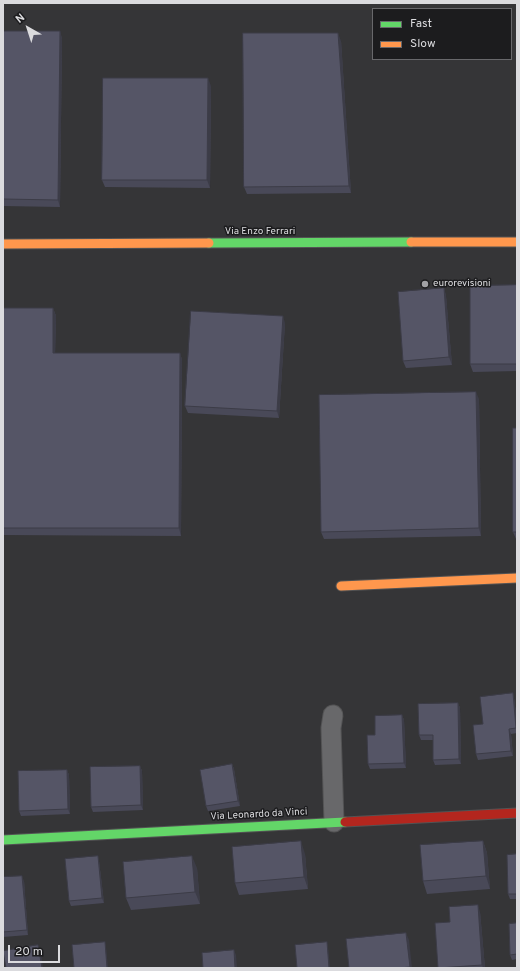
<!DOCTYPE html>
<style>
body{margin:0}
#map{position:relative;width:520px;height:971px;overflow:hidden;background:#353537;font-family:Overpass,sans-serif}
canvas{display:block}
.frame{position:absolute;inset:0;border:4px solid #dbdbde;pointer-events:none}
.legend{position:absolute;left:372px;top:8px;width:140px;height:52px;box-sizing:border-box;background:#1c1c1e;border:1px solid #68686b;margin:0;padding:5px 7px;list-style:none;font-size:12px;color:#dbdbde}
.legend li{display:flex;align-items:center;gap:8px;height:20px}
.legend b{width:20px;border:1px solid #68686b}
.north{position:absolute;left:8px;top:8px;width:40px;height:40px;-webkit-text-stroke:3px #1c1c1e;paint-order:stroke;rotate:321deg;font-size:11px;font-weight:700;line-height:16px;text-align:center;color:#dbdbde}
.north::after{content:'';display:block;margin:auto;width:14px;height:18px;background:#dbdbde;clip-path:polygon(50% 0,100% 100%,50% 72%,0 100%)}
.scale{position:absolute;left:8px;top:945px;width:52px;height:18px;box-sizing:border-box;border:2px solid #dbdbde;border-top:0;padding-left:5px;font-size:12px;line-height:14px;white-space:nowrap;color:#dbdbde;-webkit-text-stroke:3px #1c1c1e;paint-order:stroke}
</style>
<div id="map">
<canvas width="520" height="971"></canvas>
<div class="frame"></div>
<ul class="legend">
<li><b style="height:5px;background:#63d668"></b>Fast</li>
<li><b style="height:5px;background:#ff974d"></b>Slow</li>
</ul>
<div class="north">N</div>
<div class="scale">20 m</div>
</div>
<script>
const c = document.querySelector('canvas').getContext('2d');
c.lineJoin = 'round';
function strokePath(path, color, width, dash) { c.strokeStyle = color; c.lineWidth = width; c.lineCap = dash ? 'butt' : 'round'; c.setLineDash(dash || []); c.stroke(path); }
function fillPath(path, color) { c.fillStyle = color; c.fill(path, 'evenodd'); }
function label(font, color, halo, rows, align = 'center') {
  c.font = font + ' Overpass,sans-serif'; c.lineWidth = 3; c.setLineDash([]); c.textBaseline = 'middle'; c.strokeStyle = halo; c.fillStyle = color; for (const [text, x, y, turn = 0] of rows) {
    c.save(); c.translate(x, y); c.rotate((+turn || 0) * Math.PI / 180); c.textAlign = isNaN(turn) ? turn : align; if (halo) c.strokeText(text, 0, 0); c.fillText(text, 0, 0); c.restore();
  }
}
const street = new Path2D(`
 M333 715 331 728 334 822`);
const fast = new Path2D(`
 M209 243 411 242
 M3 840 345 822`);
const slow = new Path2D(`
 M411 242H517
 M3 244 209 243
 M341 586 517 578`);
const jam = new Path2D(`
 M345 822 517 813`);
strokePath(street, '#535354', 21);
strokePath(fast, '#535354', 11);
strokePath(slow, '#535354', 11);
strokePath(jam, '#535354', 11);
strokePath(street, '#68686a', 19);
strokePath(fast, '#63d668', 9);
strokePath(slow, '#ff974d', 9);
strokePath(jam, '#b3261e', 9);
fillPath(new Path2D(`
 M3 31H60L62 39 60 207 3 206Z
 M341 41 351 193 247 194 244 187Z
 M211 86 210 188 105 187 102 180Z
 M517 285V371L473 372 470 364Z
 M444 288 446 296 452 365 406 368 403 361Z
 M3 308H53L56 316 55 353H180L182 360 181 536 3 535Z
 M285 323 279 418 188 413 185 406Z
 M479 399 481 536 324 539 321 532Z
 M517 428V539H516L513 532Z
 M514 698 517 723V733L511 734 513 756 478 760 476 754 483 724Z
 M458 703 460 708 461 764 435 765 433 760V740H421L419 735Z
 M402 715 404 720 406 768 370 769 368 764 375 735Z
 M232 764 234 769 240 806 208 811 206 806Z
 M140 766 142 771 143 810 93 812 91 807Z
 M67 770 69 775 70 814 21 816 19 811Z
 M483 841 487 853 490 889 427 894 423 881Z
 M305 854 308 889 239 895 235 883Z
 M517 854V899H510L508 894Z
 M99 861 104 903 71 906 69 901Z
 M197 868 200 904 131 910 126 898Z
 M3 877 24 881 28 935 3 937Z
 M480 912 485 968H438Z
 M517 923V959L512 960 510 955Z`), '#494958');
fillPath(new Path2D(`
 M60 31 62 39 60 207 58 200Z
 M338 33 341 41 351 193 349 186Z
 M208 78 211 86 210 188 207 180Z
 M444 288 446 296 452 365 449 357Z
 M53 308 56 316 55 360 53 353Z
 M283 316 285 323 279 418 277 411Z
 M180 353 182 360 181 536 179 528Z
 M476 392 479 399 481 536 479 528Z
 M513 693 514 698 517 723V730L516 728Z
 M458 703 460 708 461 764 459 759Z
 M402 715 404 720 406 768 404 763Z
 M509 729 511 734 513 756 511 751Z
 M232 764 234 769 240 806 238 801Z
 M140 766 142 771 143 810 141 805Z
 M67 770 69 775 70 814 68 809Z
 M301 841 305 854 308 889 304 877Z
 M483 841 487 853 490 889 486 876Z
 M98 856 99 861 104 903 102 898Z
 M192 856 197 868 200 904 195 892Z
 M22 876 24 881 28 935 27 930Z
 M478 905 480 912 485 968H483L482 965Z
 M406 933 409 940 412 968H410V967Z
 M105 942 106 947 108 968H107Z
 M327 942 328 947 330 968H329Z
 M38 945 41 953 43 968H42Z
 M234 950 236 955 237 968H235Z`), '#3c3c47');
const building = new Path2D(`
 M3 31H60L58 200 3 199Z
 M243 33H338L349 186 244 187Z
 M103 78H208L207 180H102Z
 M517 285V364H470V286Z
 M444 288 449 357 403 361 398 292Z
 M3 308H53V353H180L179 528H3Z
 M191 311 283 316 277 411 185 406Z
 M476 392 479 528 321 532 319 395Z
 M513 428H517V532H513Z
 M513 693 516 728 509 729 511 751 476 754 473 725 483 724 480 697Z
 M458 703 459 759 433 760V735H419L418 704Z
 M402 715 404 763 368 764 367 735H375V716Z
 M232 764 238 801 206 806 200 770Z
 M140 766 141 805 91 807 90 767Z
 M67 770 68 809 19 811 18 771Z
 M301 841 304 877 235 883 232 847Z
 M483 841 486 876 423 881 420 845Z
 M517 854V894H508L507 855Z
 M98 856 102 898 69 901 65 859Z
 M192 856 195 892 126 898 123 862Z
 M22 876 27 930 3 932V877Z
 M478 905 482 965 438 968 435 923 450 922 449 907Z
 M517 923V954L510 955 509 924Z
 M406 933 410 967 399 968H349L346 939Z
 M105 942 107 968H74L72 945Z
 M327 942 329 968H297L295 945Z
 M38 945 42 968H6L3 951Z
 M234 950 235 968H203L202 953Z`);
fillPath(building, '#556');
strokePath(building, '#3c3c47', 1);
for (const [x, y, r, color] of [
 [425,284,4,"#a1a1a4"]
]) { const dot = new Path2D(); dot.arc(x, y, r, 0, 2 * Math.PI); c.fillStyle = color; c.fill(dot); strokePath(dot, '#1c1c1e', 1.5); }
label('10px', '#dbdbde', '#1c1c1e', [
 ["Via Enzo Ferrari",260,232],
 ["Via Leonardo da Vinci",259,815,-3]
]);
label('10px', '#dbdbde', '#1c1c1e', [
 ["eurorevisioni",433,284]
], 'left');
</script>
